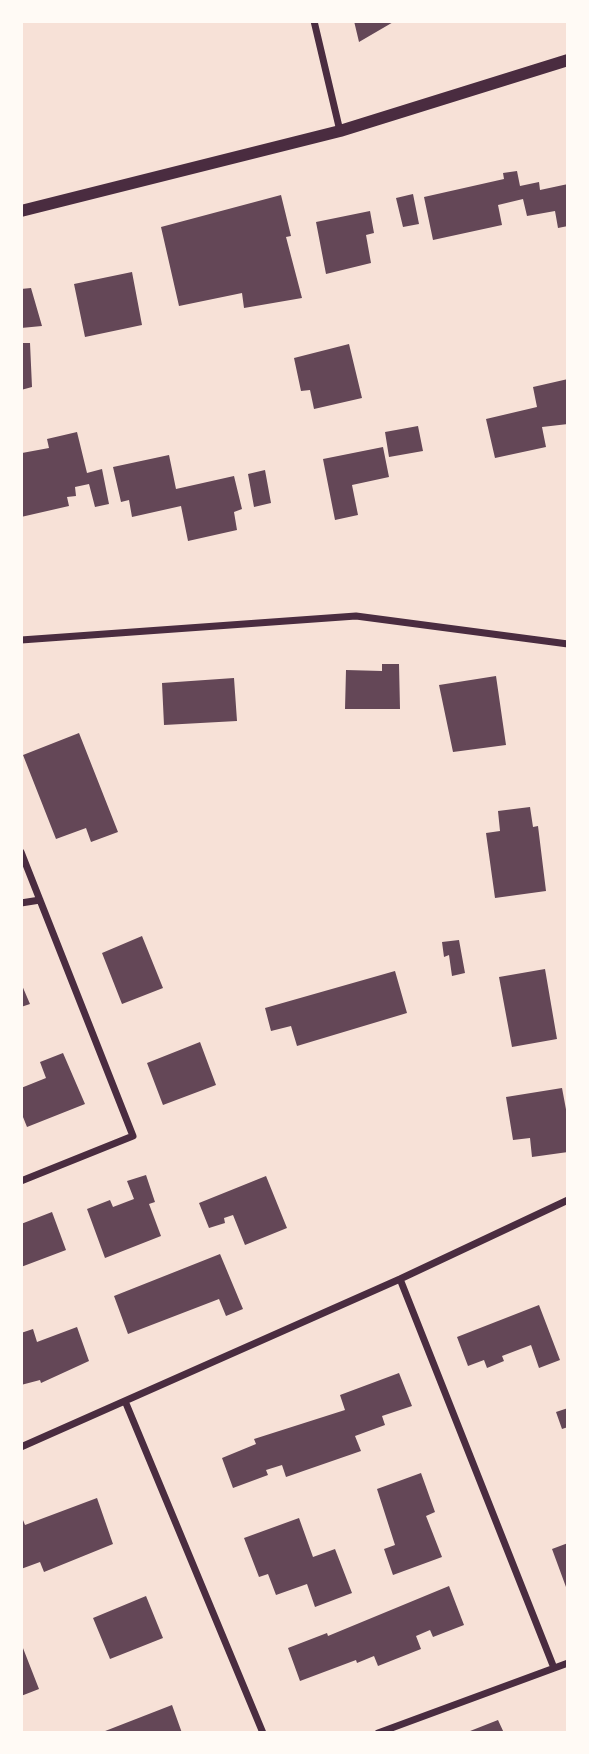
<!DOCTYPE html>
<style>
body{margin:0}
#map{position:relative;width:589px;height:1754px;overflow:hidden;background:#f7e1d7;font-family:"Noto Sans",sans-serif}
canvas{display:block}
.frame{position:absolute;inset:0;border:23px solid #fffaf5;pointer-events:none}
</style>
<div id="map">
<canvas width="589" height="1754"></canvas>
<div class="frame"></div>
</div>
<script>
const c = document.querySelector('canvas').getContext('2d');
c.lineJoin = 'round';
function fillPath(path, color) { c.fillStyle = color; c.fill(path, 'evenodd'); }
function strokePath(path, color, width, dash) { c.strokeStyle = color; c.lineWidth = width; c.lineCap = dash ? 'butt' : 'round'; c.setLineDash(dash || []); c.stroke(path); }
fillPath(new Path2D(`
 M354 21H395L359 42Z
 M517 171 520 186 539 182 540 190 568 184V226L558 228 555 211 527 216 523 199 498 205 502 225 433 240 424 197 504 179 503 173Z
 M413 194 419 224 403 227 396 198Z
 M281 195 291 236 286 237 302 298 244 308 242 293 179 306 161 227Z
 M370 211 374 233 366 235 371 263 326 274 316 222Z
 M132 272 142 325 85 337 74 284Z
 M31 288 42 326 21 328V289Z
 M21 343H30L32 387 21 390Z
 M349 344 362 398 314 409 310 390 301 391 294 358Z
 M568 379V424L542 427 546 447 495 458 486 419 537 407 533 387Z
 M418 426 423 451 389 457 385 432Z
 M77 432 87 473 102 469 109 504 95 507 89 484 75 487 76 496 67 497 69 506 21 517 22 453 49 448 47 439Z
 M383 447 389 477 352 485 358 515 335 520 323 459Z
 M169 455 176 489 234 476 242 509 234 512 237 530 188 541 181 506 132 517 129 500 121 502 113 467Z
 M265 470 271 503 254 507 248 474Z
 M382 664H399L400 709H345L346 670 382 671Z
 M496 676 506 745 453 752 439 685Z
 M234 678 237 721 164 725 162 683Z
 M79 733 118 832 91 842 86 828 56 839 23 755Z
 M530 807 533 827 538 826 546 891 495 898 486 833 500 831 498 811Z
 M142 936 163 988 122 1004 102 953Z
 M459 940 465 973 452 976 449 955 444 957 442 942Z
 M545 969 557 1039 512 1047 499 977Z
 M395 971 407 1013 297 1046 291 1026 271 1031 265 1008Z
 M21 983 30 1004 21 1007Z
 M200 1042 216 1085 163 1105 147 1063Z
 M63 1053 85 1104 27 1127 21 1112V1088L46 1078 40 1062Z
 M562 1088 568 1120V1152L532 1157 530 1138 513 1140 506 1097Z
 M146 1175 155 1202 149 1204 161 1236 105 1258 87 1209 110 1200 113 1207 134 1199 127 1181Z
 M266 1176 287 1228 245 1245 233 1215 224 1218 225 1223 209 1228 199 1203Z
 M52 1212 66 1250 21 1267V1224Z
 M220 1254 243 1309 226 1316 219 1299 128 1334 114 1296Z
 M539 1305 560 1360 539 1368 531 1345 502 1356 504 1361 487 1368 484 1360 468 1366 457 1337Z
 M77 1327 89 1361 41 1383 40 1380 21 1385V1333L33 1329 37 1342Z
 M399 1373 412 1406 382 1416 385 1425 355 1436 361 1451 286 1477 282 1465 266 1470 268 1475 233 1488 222 1458 256 1444 254 1439 345 1410 340 1395Z
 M568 1408V1427L562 1429 556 1412Z
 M421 1473 435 1512 426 1516 442 1557 393 1575 384 1549 395 1545 377 1489Z
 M97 1498 113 1544 44 1572 40 1562 21 1569V1515L25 1525Z
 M299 1518 313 1557 335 1549 352 1593 315 1607 307 1584 276 1595 268 1574 259 1577 244 1538Z
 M568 1543V1587H566L552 1549Z
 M449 1586 464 1625 433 1637 430 1630 416 1636 421 1649 378 1666 374 1656 357 1663 356 1660 300 1681 288 1648 327 1633 328 1636Z
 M146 1596 163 1638 110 1659 93 1618Z
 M21 1643 39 1689 21 1696Z
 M172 1705 182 1733H100Z
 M498 1720 504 1733H465Z`), '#644757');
strokePath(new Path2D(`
 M314 21 340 131
 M21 640 356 616 568 644
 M21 852 133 1136 21 1181
 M21 903 40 900
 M400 1279 554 1668
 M125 1401 263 1733
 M21 1447 400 1279 568 1200
 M378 1733 568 1663`), '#4a2c40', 7);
strokePath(new Path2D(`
 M21 211 340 131 568 60`), '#4a2c40', 12);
</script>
